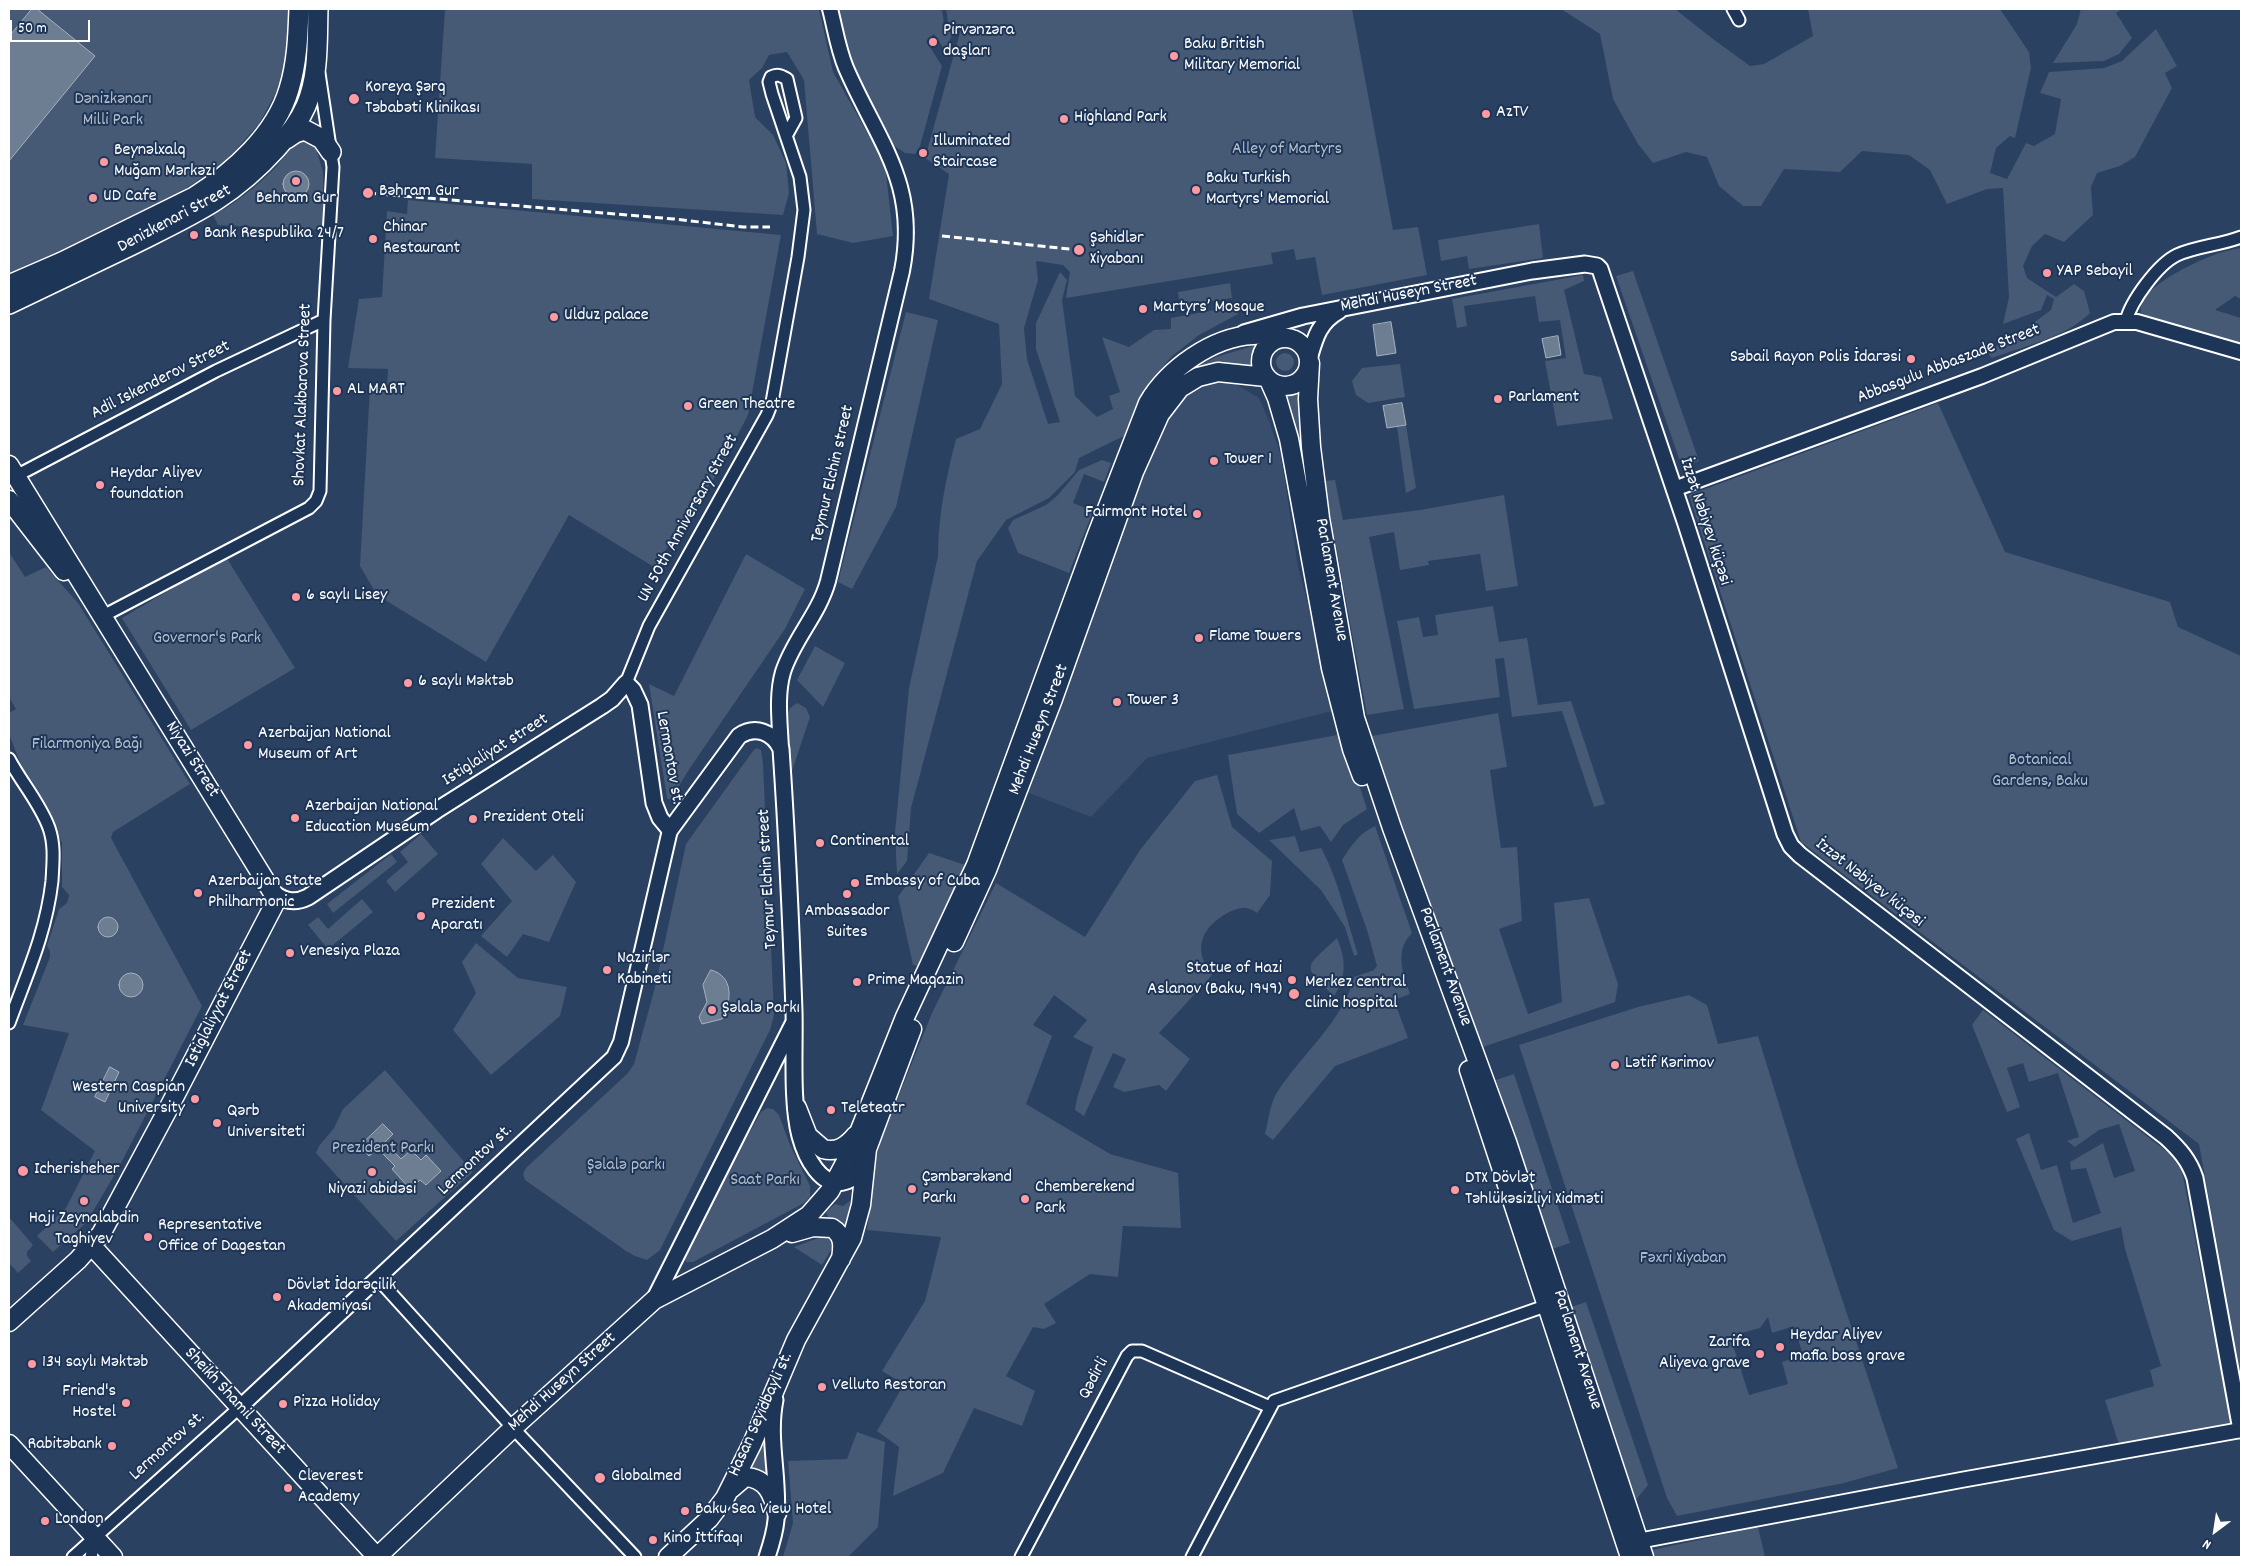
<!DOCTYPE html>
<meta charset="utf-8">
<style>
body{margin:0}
#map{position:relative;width:2250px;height:1566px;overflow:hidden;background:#2a4161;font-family:Dekko,sans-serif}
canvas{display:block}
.frame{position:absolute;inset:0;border:10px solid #fff;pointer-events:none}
.north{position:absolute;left:2190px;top:1506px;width:50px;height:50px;-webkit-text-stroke:4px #1d3557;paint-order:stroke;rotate:211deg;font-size:14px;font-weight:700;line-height:20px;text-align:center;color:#fff}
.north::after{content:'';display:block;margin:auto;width:18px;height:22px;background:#fff;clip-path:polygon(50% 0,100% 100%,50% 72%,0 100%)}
.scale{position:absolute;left:10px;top:20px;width:80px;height:22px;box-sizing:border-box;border:2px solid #fff;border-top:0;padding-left:6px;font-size:15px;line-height:18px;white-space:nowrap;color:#fff;-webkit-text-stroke:4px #1d3557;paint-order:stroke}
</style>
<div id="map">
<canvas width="2250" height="1566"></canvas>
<div class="frame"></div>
<div class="north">N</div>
<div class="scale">50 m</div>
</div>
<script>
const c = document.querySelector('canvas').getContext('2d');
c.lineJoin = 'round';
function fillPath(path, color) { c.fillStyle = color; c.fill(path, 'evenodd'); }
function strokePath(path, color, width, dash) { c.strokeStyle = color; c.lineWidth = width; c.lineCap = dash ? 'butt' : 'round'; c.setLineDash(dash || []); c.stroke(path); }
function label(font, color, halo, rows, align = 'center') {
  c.font = font + ' Dekko,sans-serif'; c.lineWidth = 4; c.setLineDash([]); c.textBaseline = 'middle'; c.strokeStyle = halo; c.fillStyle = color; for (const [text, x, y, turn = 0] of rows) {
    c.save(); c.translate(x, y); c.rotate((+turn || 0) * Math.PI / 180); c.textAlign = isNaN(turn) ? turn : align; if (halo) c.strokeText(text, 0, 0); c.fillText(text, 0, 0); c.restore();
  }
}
fillPath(new Path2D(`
 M1216 381 1234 383 1259 398 1269 421 1281 456 1298 567 1336 710 1147 758 1091 817 1024 791 1153 443 1171 409 1181 397 1197 385Z`), '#394e6c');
fillPath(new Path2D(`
 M9 9H289L284 72 280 85 259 124 224 163 176 195 16 274H9Z
 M445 9H819L833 72 885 164 893 236 853 243 817 234 804 80 787 52 769 55 762 68 749 80 755 117 773 135 786 163 789 193 783 215 532 199V164L435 158Z
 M838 9H942L944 24 954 28 946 52 934 34 926 41 942 66 920 146 915 154 905 153 893 145 849 55Z
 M946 9H1352L1393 230 1418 227 1427 275 1322 295 1315 257 1296 260 1294 249 1271 253 1273 264 1066 298 1070 272 1063 265 1036 261 1038 280 1024 328 1027 359 1048 424 1060 422 1036 349V323L1060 272 1067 280 1062 300 1075 396 1097 417 1113 409 1109 396 1120 392 1102 337 1129 347 1154 330 1171 329V318L1236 306 1238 314 1199 335 1172 356 1148 384 1124 436 1079 458 1075 472 1049 498 1006 520 977 561 911 808 907 861 897 874 895 832 909 688 938 556C938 516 946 478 956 439L980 429 1002 384 999 324 929 299 949 174 925 158 961 29 948 22Z
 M1561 9H1675L1713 39 1750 66 1764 64 1813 36 1808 9H2000L2029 52 2031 68 2015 138 2010 136 1996 148 1990 173 2007 179 2026 143 2034 146 2055 134 2061 99 2040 93 2049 72 2104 68 2122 61 2156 29 2177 66 2165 73 2172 88 2135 157 2120 166 2097 173 2091 187 2093 215 2064 242 2045 234 2032 246 2023 266 2027 278 2056 297 2074 284 2084 291 2090 313C2065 338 2024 346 1992 358L1987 352 2028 327 2051 310 2054 299 2047 295 2041 310 2003 324 2009 297 2003 188 1987 189 1947 204 1930 170 1909 155 1862 151 1840 172 1784 169 1761 206H1743L1719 186 1707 157 1686 152 1653 163 1638 144 1613 99 1600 34Z
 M2081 9H2122L2116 13 2132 38 2119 54 2104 61 2053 63 2077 24Z
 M305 139 315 145 323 172 324 230 218 225 213 215C235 204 254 188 272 171 283 160 291 144 305 139Z
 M408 200 781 235 748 415 719 471 654 567 569 515 486 662 377 595 360 566 370 387 387 388 388 369 348 368 359 299 382 297 387 211 407 214Z
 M1539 224 1543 258 1469 269 1467 256 1441 261 1438 240Z
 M2241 248V299L2235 296 2215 310 2241 318V343L2156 320 2141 313C2137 288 2192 264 2211 256 2220 252 2231 250 2241 248Z
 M1633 271 1699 461 1682 467 1616 276Z
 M1583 275 1584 281 1564 290 1584 374 1601 377 1613 419 1557 426 1545 361 1566 358 1560 320 1539 322 1535 296 1464 306 1467 326 1457 328 1452 299Z
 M1230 283 1232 298 1180 306 1178 292Z
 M906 312 938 320 896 507 852 589 838 582Z
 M1263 343 1256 356 1257 370C1229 360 1216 362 1189 371L1216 357Z
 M1276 362a9 9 0 1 1 18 0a9 9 0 1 1-18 0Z
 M1400 364 1405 397 1368 403 1356 395 1352 381 1362 368Z
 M1300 388 1306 472 1279 392H1287Z
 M1938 403 2005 552 2170 602 2178 627 2241 656V1376L2199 1144 1801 842 1689 495Z
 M1406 425 1416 488 1406 493 1397 427Z
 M1102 460 1111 463 1104 482 1084 474 1073 503 1093 511 1069 573 1018 553 1008 528 1013 520 1046 505 1057 496 1079 470Z
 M1335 480 1343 520 1420 510 1504 495 1518 586 1486 591 1480 554 1428 561 1429 565 1400 570 1394 532 1369 537 1404 709 1367 715 1324 481Z
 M9 552 25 577 46 567 78 603 190 784 113 832 111 838 202 1006 118 1169 86 1223 53 1252 37 1236 66 1208 95 1151 41 1110 69 1033 23 1025 50 957V951L47 946 59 909 67 903 69 895 62 887V843L48 812 23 770 9 734V713L16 709 9 697Z
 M746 554 805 589 785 629 690 768 670 800 667 798 649 684 674 696Z
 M226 557 295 668 191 730 122 618Z
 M1493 606 1499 642 1527 638 1538 705 1571 701 1605 804 1594 807 1562 711 1512 717 1504 658 1495 659 1500 697 1414 709 1397 621 1419 617 1423 637 1438 635 1435 615Z
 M815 646 845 663 823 707 797 680Z
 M797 703 806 708 810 717 791 774 788 713 790 708Z
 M1498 713 1507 767 1490 770 1501 848 1517 847 1522 921 1499 929 1528 1014 1562 1002 1554 903 1589 898 1618 984 1615 1002 1483 1047 1397 814 1372 736Z
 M1343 734 1367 809 1343 825 1331 842 1320 826 1301 831 1294 808 1259 833 1237 814 1228 755Z
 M756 748 761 750 763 763 774 1015 770 1030 660 1250 647 1260 635 1256 626 1251 525 1180 523 1174 526 1168 628 1073 634 1064 655 987 686 844 753 751Z
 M1217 775 1232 827 1272 861 1270 895 1257 913C1246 904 1235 909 1224 915 1199 930 1194 952 1212 975L1159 1033 1190 1059 1166 1091 1159 1085 1124 1092 1113 1087 1126 1059 1113 1053 1084 1116 1075 1110 1077 1098 1093 1047 1073 1037 1087 1020 1054 995 1033 1025 1052 1036 1026 1104 1110 1154 1178 1173 1181 1228 1123 1226 1118 1277 1090 1274 1044 1304 1056 1323 1044 1329 1033 1327 1006 1376 1035 1391 1022 1426 974 1408 943 1473 893 1496 899 1447 877 1431 904 1384 882 1371 925 1301 941 1237 867 1230 876 1159 881 1140 932 1013 996 883 1085 937 1140 850 1195 781Z
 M1375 826 1412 933C1394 951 1403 973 1410 994L1394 1000 1408 1038 1335 1066 1273 1140 1265 1134C1268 1122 1270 1105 1276 1094 1299 1057 1345 1019 1354 977L1374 970 1377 966 1367 930 1342 860C1352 845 1358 834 1375 826Z
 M421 834 438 854 395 892 386 881 408 862 400 852Z
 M1295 836 1300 852 1321 848C1339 880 1346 919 1358 954L1354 956 1345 927 1321 890 1269 840Z
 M503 838 536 871 553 855 576 882 549 942 523 934 507 957 481 936 512 901 481 864Z
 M929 853 965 865 923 967 913 965 898 897Z
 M391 854 397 862 333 913 327 904Z
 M362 899 373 912 328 949 308 925 318 917 328 929Z
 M1337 938C1346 959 1347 977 1334 996 1301 964 1304 969 1337 938Z
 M476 943 518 978 567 987 560 1016 491 1075 453 1030 476 993 462 962Z
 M1689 995 1707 1005 1718 1044 1758 1036 1797 1163 1898 1468 1844 1483 1677 1516 1667 1498 1519 1045 1638 1007ZM1768 1317 1772 1333 1794 1326 1803 1355 1782 1362 1788 1384 1749 1395 1730 1336 1760 1328Z
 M1983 1010 2170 1154 2182 1171 2231 1424 2119 1445 2105 1400 2154 1386 2150 1370 2161 1366 2125 1249 2121 1227 2072 1241 2054 1230 2016 1139 2029 1133 2041 1170 2057 1165 2073 1223 2101 1213 2086 1168 2071 1170 2070 1162 2103 1143 2114 1178 2135 1171 2119 1124 2099 1130 2075 1147 2067 1141 2079 1137 2058 1073 2029 1082 2023 1063 2007 1068 2020 1107 2007 1112 1972 1025Z
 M385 1070 473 1172 396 1241 316 1153 319 1146 334 1128 343 1109Z
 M1514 1074 1570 1243 1552 1249 1496 1080Z
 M767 1108 773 1109 779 1115 790 1145 810 1186V1197L804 1203 693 1262H686L683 1256V1252L761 1112Z
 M857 1192 848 1236 829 1220 826 1212 835 1204 843 1206 850 1201Z
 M9 1217 33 1245 27 1252V1256L31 1261 18 1273 9 1263Z
 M821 1237H828L833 1240 834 1245 822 1265 794 1247Z
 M1586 1302 1648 1485 1635 1501 1571 1307Z
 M766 1429 769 1475 750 1466Z
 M857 1432 885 1442 878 1527 848 1557H783L793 1523 788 1461 847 1459Z
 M1758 1527 1765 1557H1654L1652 1550Z`), '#465975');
const water = new Path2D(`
 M32 9H37L95 56 9 161V37Z
 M283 184a13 13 0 1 1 26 0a13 13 0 1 1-26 0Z
 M1391 322 1396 353 1377 356 1373 325Z
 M1558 336 1561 355 1546 358 1542 339Z
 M1402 403 1406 425 1387 428 1383 406Z
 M98 927a10 10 0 1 1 20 0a10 10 0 1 1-20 0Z
 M711 970C734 976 732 1001 722 1019L702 1024 699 1017 707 1002 703 985Z
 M119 985a12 12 0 1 1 24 0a12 12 0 1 1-24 0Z
 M110 1067 119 1072 105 1102 95 1097Z
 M383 1124 393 1134 385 1142 401 1159 411 1150 421 1160 426 1155 441 1171 426 1185 420 1180 410 1189 392 1169 395 1166 378 1149 369 1156 360 1146Z`);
fillPath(water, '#6d7d92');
strokePath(water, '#a7b1be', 1);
const minor = new Path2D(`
 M1733 9 1739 20
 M2126 321C2131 301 2158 264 2177 255 2197 246 2221 245 2241 237
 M16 476 216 371 324 320
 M103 616 309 508 316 501 320 491 324 320 333 167 319 73
 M626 683 649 626 767 415 772 402 798 257 804 210 800 177 772 94 769 82 771 77C777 74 780 75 787 79L796 118 786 136
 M9 759C21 782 40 803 49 828 55 845 53 862 52 881 46 933 27 974 9 1023
 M378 1279 513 1428 635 1557
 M73 1557 239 1408
 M91 1557 95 1539
 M1021 1557 1127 1356 1132 1351H1142L1270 1407
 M1192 1557 1274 1401 1548 1305`);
const tertiary = new Path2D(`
 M1674 489 1982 376 2114 322H2137L2241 352
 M781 749C780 724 776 696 783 672 793 640 819 614 828 581L902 271C919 183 878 142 846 68 838 49 835 28 830 9
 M239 1408 614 1057 621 1042 670 830
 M1638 1541 1961 1480 2241 1430`);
const secondary = new Path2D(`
 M1244 333 1303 316 1532 271 1585 264 1597 266 1600 269 1686 524 1785 834 1791 846 1800 855 2166 1137C2179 1149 2189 1160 2195 1178L2241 1430
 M1309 359C1315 338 1319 322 1339 311
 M275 894C286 902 296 903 308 897L437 810 602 706 612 699 626 683 633 690 640 705 654 803 660 818 670 830 739 736C755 725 773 732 781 749 787 836 791 924 794 1011 795 1048 791 1102 800 1136 805 1155 821 1191 847 1181 857 1177 861 1167 864 1158
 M654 1300 793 1024
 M767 1557C771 1545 775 1533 776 1520 780 1480 767 1440 775 1400`);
const primary = new Path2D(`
 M1261 362a24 24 0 1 1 48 0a24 24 0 1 1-48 0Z
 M1310 363 1308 399 1311 447 1320 518 1355 718 1392 828 1507 1142 1644 1557
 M1269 380 1277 398 1289 439 1331 668 1352 749 1362 776
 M9 465 276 898 274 905 167 1111 101 1234 78 1260 9 1322
 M9 500 64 571
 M954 942 987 870 1053 699 1134 472 1160 414 1180 388 1198 377 1218 372 1266 377
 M1469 1070 1630 1557
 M797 1108 808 1136 823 1149C837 1153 847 1146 856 1135
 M792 1233 813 1227 832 1228C844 1235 843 1246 841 1259
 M92 1246 377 1557 513 1428 654 1300 772 1239 809 1215 830 1191 852 1150 905 1017 976 865 1096 537 1148 403C1168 369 1212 337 1253 335 1264 334 1276 337 1288 338
 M9 1444 113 1557
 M731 1489 745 1477C767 1478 773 1495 777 1513
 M668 1557 709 1519 725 1498 752 1444 796 1340 852 1238 861 1205 867 1149 912 1029`);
const trunk = new Path2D(`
 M286 139 295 133 305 130 322 139 331 152
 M9 285 62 262 194 197C233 173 276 134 289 89 297 63 298 36 299 9
 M9 304C50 284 91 265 132 245 190 216 231 199 276 149 288 136 299 122 306 106 319 76 317 41 318 9`);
strokePath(minor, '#fff', 15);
strokePath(tertiary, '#fff', 18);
strokePath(secondary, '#fff', 19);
strokePath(primary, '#fff', 21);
strokePath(trunk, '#fff', 22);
strokePath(minor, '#1d3557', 11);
strokePath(tertiary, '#1d3557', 14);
strokePath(secondary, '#1d3557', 15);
strokePath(primary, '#1d3557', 18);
strokePath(trunk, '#1d3557', 19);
strokePath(new Path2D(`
 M368 193 674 219 743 227H770
 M942 236 1079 250`), '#fff', 3, [8, 4]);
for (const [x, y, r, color] of [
 [933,42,5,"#ff9aa2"],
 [1174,56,5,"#ff9aa2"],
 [354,99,6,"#ff9aa2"],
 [1486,114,5,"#ff9aa2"],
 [1064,119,5,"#ff9aa2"],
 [923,153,5,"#ff9aa2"],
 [104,162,5,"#ff9aa2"],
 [296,181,5,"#ff9aa2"],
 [1196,190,5,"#ff9aa2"],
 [368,193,6,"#ff9aa2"],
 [93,198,5,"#ff9aa2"],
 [194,235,5,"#ff9aa2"],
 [373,239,5,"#ff9aa2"],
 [1079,250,6,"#ff9aa2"],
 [2047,273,5,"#ff9aa2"],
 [1143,309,5,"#ff9aa2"],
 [554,317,5,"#ff9aa2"],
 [1911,359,5,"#ff9aa2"],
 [337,391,5,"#ff9aa2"],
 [1498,399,5,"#ff9aa2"],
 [688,406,5,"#ff9aa2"],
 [1214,461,5,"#ff9aa2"],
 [100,485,5,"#ff9aa2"],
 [1197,514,5,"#ff9aa2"],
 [296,597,5,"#ff9aa2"],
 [1199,638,5,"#ff9aa2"],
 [408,683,5,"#ff9aa2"],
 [1117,702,5,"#ff9aa2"],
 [248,745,5,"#ff9aa2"],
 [295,818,5,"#ff9aa2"],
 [473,819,5,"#ff9aa2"],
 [820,843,5,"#ff9aa2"],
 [855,883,5,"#ff9aa2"],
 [198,893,5,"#ff9aa2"],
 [847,894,5,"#ff9aa2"],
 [421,916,5,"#ff9aa2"],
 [290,953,5,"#ff9aa2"],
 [607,970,5,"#ff9aa2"],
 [1292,980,5,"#ff9aa2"],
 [857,982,5,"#ff9aa2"],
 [1294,994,6,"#ff9aa2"],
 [712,1010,5,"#ff9aa2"],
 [1615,1065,5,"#ff9aa2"],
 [195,1099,5,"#ff9aa2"],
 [831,1110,5,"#ff9aa2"],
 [217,1123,5,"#ff9aa2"],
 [23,1171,6,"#ff9aa2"],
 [372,1172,5,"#ff9aa2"],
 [912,1189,5,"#ff9aa2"],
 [1455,1190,5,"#ff9aa2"],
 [1025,1199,5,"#ff9aa2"],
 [84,1201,5,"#ff9aa2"],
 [148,1237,5,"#ff9aa2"],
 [277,1297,5,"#ff9aa2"],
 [1780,1347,5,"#ff9aa2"],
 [1760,1354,5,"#ff9aa2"],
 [32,1364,5,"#ff9aa2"],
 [822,1387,5,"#ff9aa2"],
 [126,1403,5,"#ff9aa2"],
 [283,1404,5,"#ff9aa2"],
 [112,1446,5,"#ff9aa2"],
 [600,1478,6,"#ff9aa2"],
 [288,1488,5,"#ff9aa2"],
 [685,1511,5,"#ff9aa2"],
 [45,1521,5,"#ff9aa2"],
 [653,1540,5,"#ff9aa2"]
]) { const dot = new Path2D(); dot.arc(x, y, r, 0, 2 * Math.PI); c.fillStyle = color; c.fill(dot); strokePath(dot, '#1d3557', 2); }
label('18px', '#fff', '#1d3557', [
 ["Pirvənzəra",943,32],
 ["daşları",943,53],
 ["Baku British",1184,46],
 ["Military Memorial",1184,67],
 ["Koreya Şərq",365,89],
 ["Təbabəti Klinikası",365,110],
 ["AzTV",1496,114],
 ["Highland Park",1074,119],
 ["Illuminated",933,143],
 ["Staircase",933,164],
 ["Beynəlxalq",114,152],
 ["Muğam Mərkəzi",114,173],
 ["Baku Turkish",1206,180],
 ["Martyrs' Memorial",1206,201],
 ["Bəhram Gur",379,193],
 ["UD Cafe",103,198],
 ["Behram Gur",296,200,"center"],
 ["Chinar",383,229],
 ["Restaurant",383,250],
 ["Bank Respublika 24/7",204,235],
 ["Şəhidlər",1090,240],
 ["Xiyabanı",1090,261],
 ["YAP Sebayil",2057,273],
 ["Martyrs’ Mosque",1153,309],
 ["Ulduz palace",564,317],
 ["Səbail Rayon Polis İdarəsi",1901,359,"right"],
 ["AL MART",347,391],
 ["Parlament",1508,399],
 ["Green Theatre",698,406],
 ["Tower 1",1224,461],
 ["Heydar Aliyev",110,475],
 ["foundation",110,496],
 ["Fairmont Hotel",1187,514,"right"],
 ["6 saylı Lisey",306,597],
 ["Flame Towers",1209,638],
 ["6 saylı Məktəb",418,683],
 ["Tower 3",1127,702],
 ["Azerbaijan National",258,735],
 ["Museum of Art",258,756],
 ["Azerbaijan National",305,808],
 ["Education Museum",305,829],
 ["Prezident Oteli",483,819],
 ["Continental",830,843],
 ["Azerbaijan State",208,883],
 ["Philharmonic",208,904],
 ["Embassy of Cuba",865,883],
 ["Prezident",431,906],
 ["Aparatı",431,927],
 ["Ambassador",847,913,"center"],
 ["Suites",847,934,"center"],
 ["Venesiya Plaza",300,953],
 ["Nazirlər",617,960],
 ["Kabineti",617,981],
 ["Statue of Hazi",1282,970,"right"],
 ["Aslanov (Baku, 1949)",1282,991,"right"],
 ["Prime Maqazin",867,982],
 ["Merkez central",1305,984],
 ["clinic hospital",1305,1005],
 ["Şəlalə Parkı",722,1010],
 ["Lətif Kərimov",1625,1065],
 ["Western Caspian",185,1089,"right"],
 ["University",185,1110,"right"],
 ["Teleteatr",841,1110],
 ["Qərb",227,1113],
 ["Universiteti",227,1134],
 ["Icherisheher",34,1171],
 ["Çəmbərəkənd",922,1179],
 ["Parkı",922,1200],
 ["DTX Dövlət",1465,1180],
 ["Təhlükəsizliyi Xidməti",1465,1201],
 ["Chemberekend",1035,1189],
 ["Park",1035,1210],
 ["Niyazi abidəsi",372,1191,"center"],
 ["Haji Zeynalabdin",84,1220,"center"],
 ["Taghiyev",84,1241,"center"],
 ["Representative",158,1227],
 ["Office of Dagestan",158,1248],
 ["Dövlət İdarəçilik",287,1287],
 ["Akademiyası",287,1308],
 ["Heydar Aliyev",1790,1337],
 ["mafia boss grave",1790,1358],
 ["Zarifa",1750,1344,"right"],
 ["Aliyeva grave",1750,1365,"right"],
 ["134 saylı Məktəb",42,1364],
 ["Velluto Restoran",832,1387],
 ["Friend's",116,1393,"right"],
 ["Hostel",116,1414,"right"],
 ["Pizza Holiday",293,1404],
 ["Rabitəbank",102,1446,"right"],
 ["Cleverest",298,1478],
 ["Academy",298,1499],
 ["Globalmed",611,1478],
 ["Baku Sea View Hotel",695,1511],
 ["London",55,1521],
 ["Kino İttifaqı",663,1540]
], 'left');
label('18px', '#b5bdc8', '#1d3557', [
 ["Dənizkənarı",113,101],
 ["Milli Park",113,122],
 ["Alley of Martyrs",1287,151],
 ["Governor's Park",207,640],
 ["Filarmoniya Bağı",87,746],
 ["Botanical",2040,762],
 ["Gardens, Baku",2040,783],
 ["Prezident Parkı",383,1150],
 ["Şəlalə parkı",626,1167],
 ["Saat Parkı",765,1182],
 ["Fəxri Xiyaban",1683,1260]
]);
label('18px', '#fff', '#1d3557', [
 ["Denizkenari Street",175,220,-28],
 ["Mehdi Huseyn Street",1409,295,-11],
 ["Abbasgulu Abbaszade Street",1949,365,-21],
 ["Adil Iskenderov Street",161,381,-27],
 ["Shovkat Alakbarova Street",304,395,-88],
 ["Teymur Elchin street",834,474,-77],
 ["UN 50th Anniversary Street",689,519,-61],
 ["İzzət Nəbiyev küçəsi",1704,522,72],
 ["Parlament Avenue",1330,580,80],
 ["Mehdi Huseyn Street",1040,730,-69],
 ["Istiglaliyat street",496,751,-32],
 ["Lermontov st.",668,758,80],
 ["Niyazi Street",191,760,58],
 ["Teymur Elchin street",769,879,-93],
 ["İzzət Nəbiyev küçəsi",1869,884,38],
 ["Parlament Avenue",1444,967,70],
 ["Istiglaliyyat Street",220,1009,-63],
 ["Lermontov st.",476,1161,-43],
 ["Parlament Avenue",1576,1350,72],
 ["Qədirli",1095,1379,-62],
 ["Mehdi Huseyn Street",563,1383,-42],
 ["Sheikh Shamil Street",234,1402,47],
 ["Hasan Seyidbayli st.",762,1415,-66],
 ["Lermontov st.",168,1447,-42]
]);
</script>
